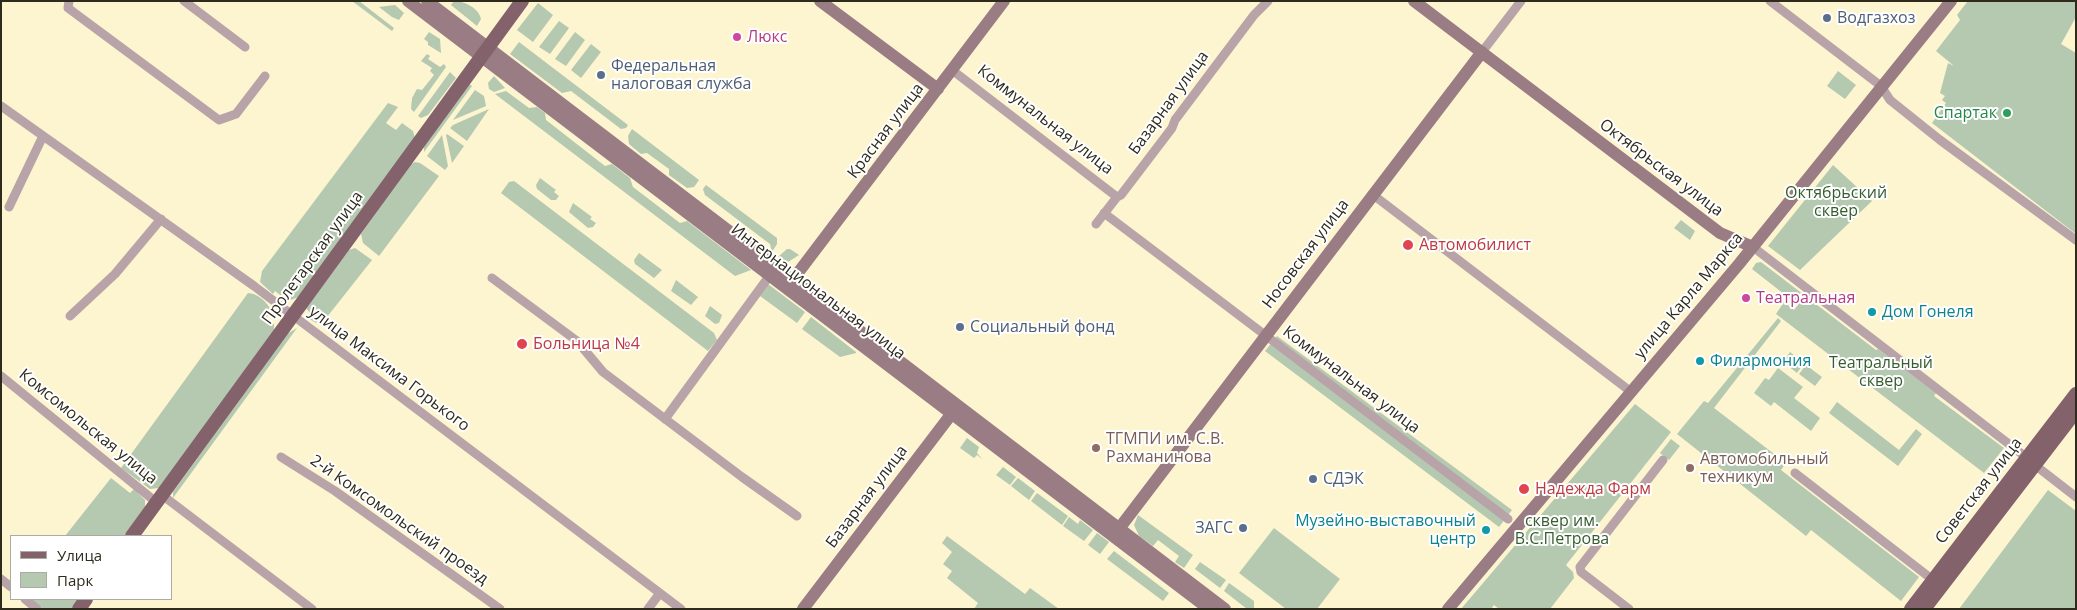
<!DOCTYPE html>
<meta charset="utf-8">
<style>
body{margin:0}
#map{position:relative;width:2077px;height:610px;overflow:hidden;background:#fdf4d0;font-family:"Open Sans",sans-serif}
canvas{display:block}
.frame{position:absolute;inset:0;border:2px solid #2e2b1d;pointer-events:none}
.legend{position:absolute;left:10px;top:535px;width:162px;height:65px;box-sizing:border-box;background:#fff;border:1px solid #abaaa5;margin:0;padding:6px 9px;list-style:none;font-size:15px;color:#2e2b1d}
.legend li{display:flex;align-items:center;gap:10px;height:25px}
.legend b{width:25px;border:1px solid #abaaa5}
</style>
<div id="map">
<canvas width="2077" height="610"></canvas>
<div class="frame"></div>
<ul class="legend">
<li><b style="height:6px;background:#84626b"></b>Улица</li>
<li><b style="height:14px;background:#b4c9b0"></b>Парк</li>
</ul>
</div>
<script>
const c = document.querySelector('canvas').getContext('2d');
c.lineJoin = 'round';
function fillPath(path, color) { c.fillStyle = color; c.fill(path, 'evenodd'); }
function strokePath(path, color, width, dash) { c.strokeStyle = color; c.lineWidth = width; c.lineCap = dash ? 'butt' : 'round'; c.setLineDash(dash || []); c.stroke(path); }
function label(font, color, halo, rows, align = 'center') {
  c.font = font + ' "Open Sans",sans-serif'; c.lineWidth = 4; c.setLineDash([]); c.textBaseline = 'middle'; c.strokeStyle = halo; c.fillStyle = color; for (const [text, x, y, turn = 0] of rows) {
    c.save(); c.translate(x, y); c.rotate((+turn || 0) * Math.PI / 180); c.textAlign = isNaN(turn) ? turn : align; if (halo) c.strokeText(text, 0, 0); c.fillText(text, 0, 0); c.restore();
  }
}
fillPath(new Path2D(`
 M352 1H359L394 28 392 31Z
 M454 1C464 1 479 8 481 19L477 26 451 5Z
 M1968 1H2076V17L2061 44 2076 53V234L1932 123 1946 103 1942 100 1945 96 1940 93 1948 63 1954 66 1936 51 1960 20 1957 15Z
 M538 3 553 15 533 42 517 30Z
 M395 5 404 13 399 20 392 17 379 7Z
 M559 21 569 28 550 54 539 47Z
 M429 32 440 39 441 53 428 45V42L424 39Z
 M575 32 585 40 566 66 555 59Z
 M519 42 628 125 626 128 621 129 571 91 562 93 510 54Z
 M591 44 601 52 581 78 571 70Z
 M427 54 430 56 428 59 440 67 444 64 446 67 414 112 411 109 412 98 417 89 422 90 434 75 430 71 432 68 421 61Z
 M1838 71 1856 85 1845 99 1827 86Z
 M450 72 456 78 428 115 421 118 418 116Z
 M494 76 505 88 494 92 489 89 488 83Z
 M469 84 472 86 424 152V147Z
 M475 90 484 96 486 106 453 120Z
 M506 91 529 108 537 107 545 113 546 120 605 166 612 164 630 178 633 187 680 223 687 221 751 270 735 276 495 94Z
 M388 103 398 107 386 123 396 130 402 123 413 131 415 138 298 297 286 302 283 301 284 298 275 291 273 294 260 282 262 271Z
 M489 109 467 141 450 128 453 125Z
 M632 129 699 180 694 187 687 188 669 175V169L647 153 641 154 629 144 628 136Z
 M447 134 464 146 452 163 446 135Z
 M442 135 448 166 445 170 427 156Z
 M415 162 420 163 439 176 379 256 363 243 361 234 411 164Z
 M1833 165 1872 201 1800 270 1768 246Z
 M540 178 556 190 554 192 559 196 556 200H551L537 189 536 185Z
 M514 181 714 333 717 340 708 351 501 193 509 182Z
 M706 185 777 238V244L772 252 770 244 705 195 703 189Z
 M573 203 592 217 590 219 596 223 593 227 588 228 569 212Z
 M1681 220 1695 231 1690 240 1674 228Z
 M355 248 372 260 323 322 319 319 316 323 308 318 311 314 306 308 308 306 349 250Z
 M787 249H790L799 255 788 262 778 257Z
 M639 253 662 270 654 278 635 264 634 260Z
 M1761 262 1876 350 1878 349 1936 393 1934 396 2004 448 1984 473 1776 314 1784 302 1794 310 1798 305 1752 269 1756 263Z
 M676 280 698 297 691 305 671 291Z
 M768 284 805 312 797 323 760 296Z
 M248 293C257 293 267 302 271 310L267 317 274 324V330L159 488 150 489 121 468Z
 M710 306 722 315 719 323 715 324 705 316Z
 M811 317 856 352V353L840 357 802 329Z
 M1778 318 1781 321 1714 408 1786 463 1781 470 1919 577 1901 601 1811 530 1806 536 1677 434 1704 401 1708 403Z
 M297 328 173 498V492L287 334Z
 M1277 336 1512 510 1499 527 1265 351Z
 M1790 352 1804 363 1797 373 1783 362Z
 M1806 365 1822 377 1815 386 1799 374Z
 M1778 368 1803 387 1794 398 1820 418 1811 431 1774 402 1771 406 1754 393 1765 378 1769 380Z
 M1837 402 1899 450 1916 429 1922 434 1898 466 1829 413Z
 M1635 404 1671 432 1566 565 1573 572 1574 578 1550 609H1499L1494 605 1491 609H1461Z
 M967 438 979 447 977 453 982 459 977 455 974 458 960 448Z
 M1671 439 1680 446 1669 460 1660 453Z
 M1003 467 1016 477 1010 485 996 475Z
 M111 478 130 493 134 489 145 500V507L124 536H65Z
 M1018 478 1035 491 1029 500 1011 486Z
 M2048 490 2076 511V609H1959Z
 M1037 493 1068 516 1062 525 1031 501Z
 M1138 515 1193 555 1184 568 1175 562 1179 556 1158 540 1153 546 1139 536 1134 525Z
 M1069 517 1078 524 1080 520 1093 530 1084 541 1063 526Z
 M1274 528 1340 579 1317 609H1286L1239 573Z
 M1097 533 1109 542 1100 554 1088 545Z
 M947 536 1025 594 1030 588 1059 609H974L978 603 947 578 952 571 943 564 952 552 942 543Z
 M1114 551 1169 593 1163 601 1107 559Z
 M1200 562 1226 580 1220 588 1195 569Z
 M1229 583 1254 601V609H1247L1224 591Z
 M31 599H79L71 609H43Z`), '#b4c9b0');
strokePath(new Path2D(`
 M69 1 68 8 219 120 236 114 265 76
 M184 1 245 47
 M1770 1 1881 86 1890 100 1940 140 2076 240
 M1482 52 1521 1
 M952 70 1117 197
 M1 106 254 286 681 609
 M1372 194 1630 391
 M9 207 43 136
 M1104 213 1508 519
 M1096 224 1117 197 1121 195 1172 128 1175 120 1254 15 1268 1
 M1753 247 2031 461
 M492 278 577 341 603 372 742 477 797 516
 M70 316 115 274 161 219
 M1 376 156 502
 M665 419 770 275
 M281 457 335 491 500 609
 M2040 469 2076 497
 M1795 473 1933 580
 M162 495 312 609
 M1 579 11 587
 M25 599 37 609
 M648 609 660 593
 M1629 609 1581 572 1580 567 1663 460`), '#b8a4a8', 9);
strokePath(new Path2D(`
 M408 1 1209 609
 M427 1 1225 609
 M820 1 938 89
 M1414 1 1720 233 1753 247
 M788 286 1004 1
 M1115 534 1482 52
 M803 609 956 408
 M1448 609 1739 264 1951 1`), '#9a7d84', 12);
strokePath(new Path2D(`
 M132 536 522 1
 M79 609 86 599
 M1911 609 2076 394
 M1924 609 2076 411`), '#84626b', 14);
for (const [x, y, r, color] of [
 [1827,18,5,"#5c6f8a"],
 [737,37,5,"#d1479c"],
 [601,75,5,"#5c6f8a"],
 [2007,113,5,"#2e9e5b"],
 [1408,245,6,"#e0444e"],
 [1746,298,5,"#d1479c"],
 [1872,312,5,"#0f9aa8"],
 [960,327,5,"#5c6f8a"],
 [522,344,6,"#e0444e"],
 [1700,361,5,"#0f9aa8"],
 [1096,448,5,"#8d6e63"],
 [1690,468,5,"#8d6e63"],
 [1313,479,5,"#5c6f8a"],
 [1524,489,6,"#e0444e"],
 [1243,528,5,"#5c6f8a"],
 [1486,530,5,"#0f9aa8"]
]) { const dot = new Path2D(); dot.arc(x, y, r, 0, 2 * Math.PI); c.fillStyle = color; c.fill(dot); strokePath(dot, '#fff', 2); }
label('16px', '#4e5e75', '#fff', [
 ["Водгазхоз",1837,18],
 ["Федеральная",611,66],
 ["налоговая служба",611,84],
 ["Социальный фонд",970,327],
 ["СДЭК",1323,479],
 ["ЗАГС",1233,528,"right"]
], 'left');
label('16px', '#b23c85', '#fff', [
 ["Люкс",747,37],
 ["Театральная",1756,298]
], 'left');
label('16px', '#2e2b1d', '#fff', [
 ["Базарная улица",1169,103,-54],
 ["Коммунальная улица",1045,120,38],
 ["Красная улица",886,131,-53],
 ["Октябрьская улица",1661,168,37],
 ["Носовская улица",1306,254,-53],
 ["Пролетарская улица",313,258,-54],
 ["Интернациональная улица",818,292,37],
 ["улица Карла Маркса",1689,296,-50],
 ["улица Максима Горького",389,369,37],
 ["Коммунальная улица",1351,380,37],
 ["Комсомольская улица",88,427,39],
 ["Советская улица",1979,491,-52],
 ["Базарная улица",867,497,-53],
 ["2-й Комсомольский проезд",399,520,35]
]);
label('16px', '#27864d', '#fff', [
 ["Спартак",1997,113]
], 'right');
label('16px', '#365d2f', '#fff', [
 ["Октябрьский",1836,193],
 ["сквер",1836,211],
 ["Театральный",1881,363],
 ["сквер",1881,381],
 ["сквер им.",1562,521],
 ["В.С.Петрова",1562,539]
]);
label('16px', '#be3a42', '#fff', [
 ["Автомобилист",1419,245],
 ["Больница №4",533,344],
 ["Надежда Фарм",1535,489]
], 'left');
label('16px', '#0d838f', '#fff', [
 ["Дом Гонеля",1882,312],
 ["Филармония",1710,361],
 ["Музейно-выставочный",1476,521,"right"],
 ["центр",1476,539,"right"]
], 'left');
label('16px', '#785e54', '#fff', [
 ["ТГМПИ им. С.В.",1106,439],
 ["Рахманинова",1106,457],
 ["Автомобильный",1700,459],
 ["техникум",1700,477]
], 'left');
</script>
